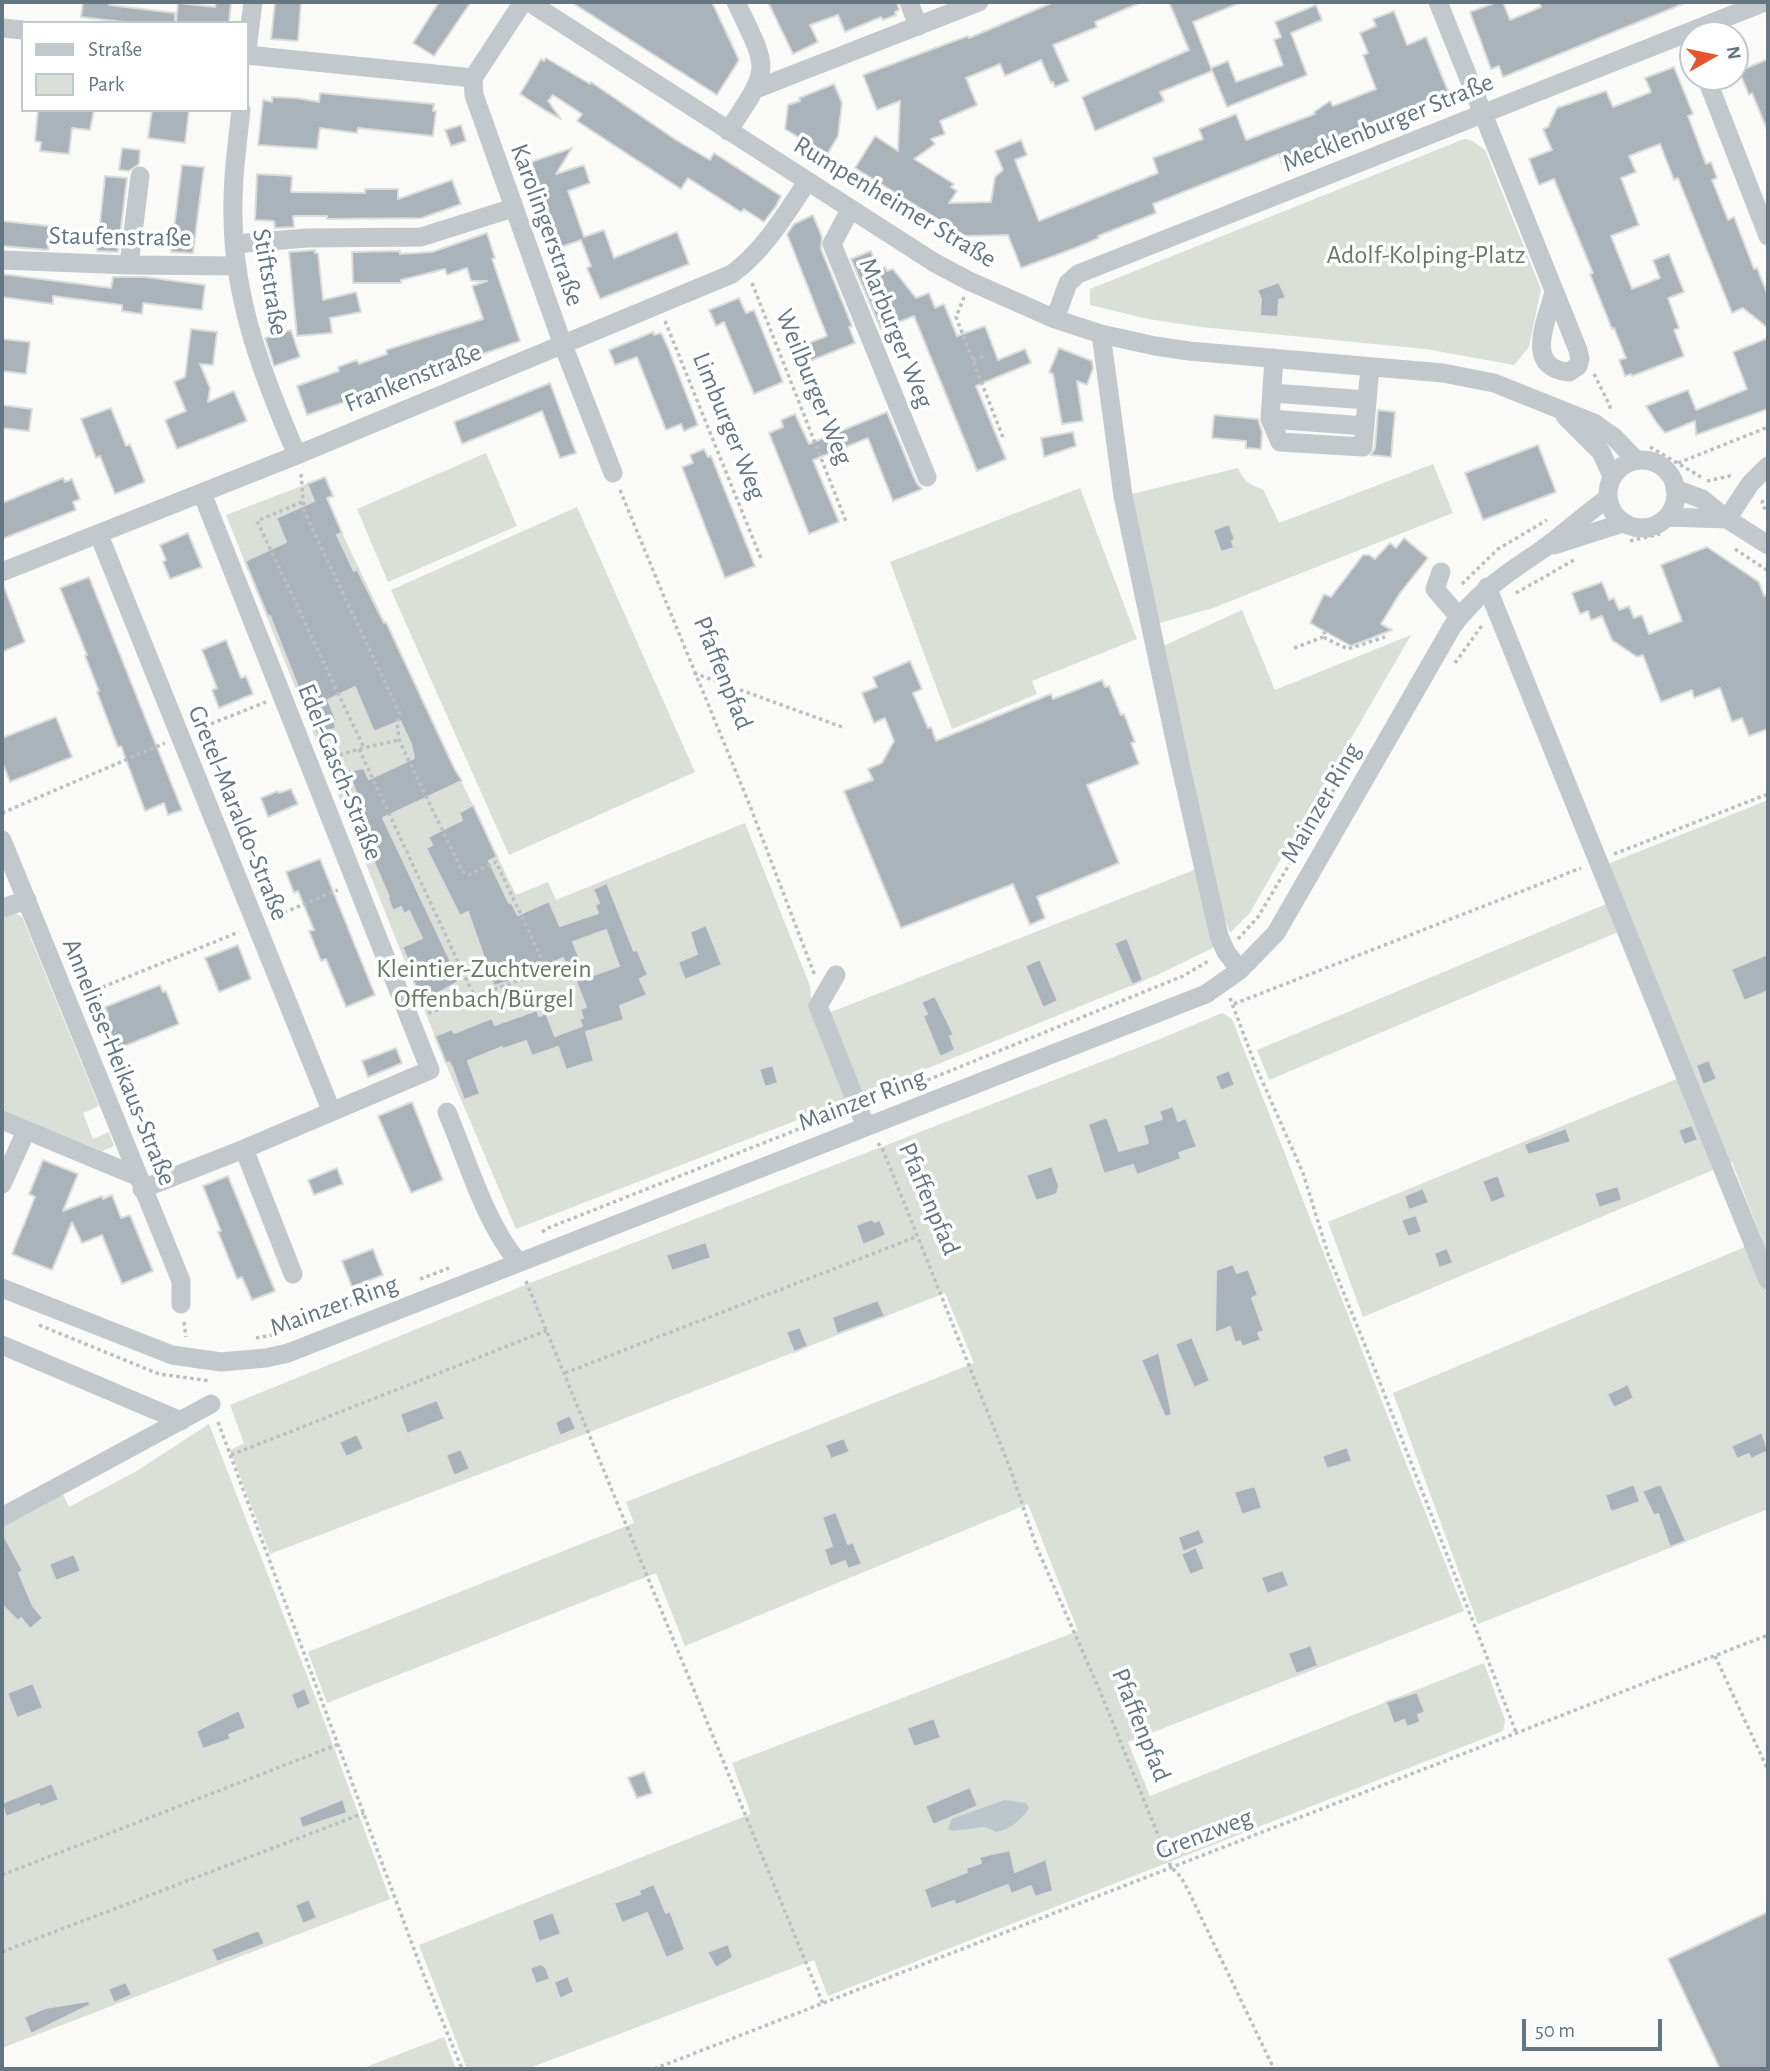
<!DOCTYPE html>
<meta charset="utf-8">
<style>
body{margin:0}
#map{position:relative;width:1770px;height:2071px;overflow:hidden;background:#fafaf8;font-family:"Alegreya Sans",sans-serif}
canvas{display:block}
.frame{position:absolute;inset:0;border:4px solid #657683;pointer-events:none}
.legend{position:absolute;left:21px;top:21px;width:228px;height:91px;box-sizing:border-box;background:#fff;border:2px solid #c1c8cd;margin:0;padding:9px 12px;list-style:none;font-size:21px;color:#657683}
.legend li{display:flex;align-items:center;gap:14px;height:35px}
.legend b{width:35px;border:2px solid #c1c8cd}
.north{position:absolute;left:1679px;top:21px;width:70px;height:70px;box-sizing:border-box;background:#fff;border:2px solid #c1c8cd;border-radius:50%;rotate:81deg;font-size:19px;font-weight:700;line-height:28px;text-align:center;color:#657683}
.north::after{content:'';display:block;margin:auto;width:24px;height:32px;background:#e4572e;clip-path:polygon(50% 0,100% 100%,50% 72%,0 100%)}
.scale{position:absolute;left:1522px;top:2019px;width:140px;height:32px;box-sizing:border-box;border:4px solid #657683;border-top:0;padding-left:9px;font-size:21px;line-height:24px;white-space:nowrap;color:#657683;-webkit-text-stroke:5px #fff;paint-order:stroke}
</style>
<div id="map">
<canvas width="1770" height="2071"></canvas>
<div class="frame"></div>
<ul class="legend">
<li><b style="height:9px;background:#c3c8cc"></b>Straße</li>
<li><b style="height:19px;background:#dadfd7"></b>Park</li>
</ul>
<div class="north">N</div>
<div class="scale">50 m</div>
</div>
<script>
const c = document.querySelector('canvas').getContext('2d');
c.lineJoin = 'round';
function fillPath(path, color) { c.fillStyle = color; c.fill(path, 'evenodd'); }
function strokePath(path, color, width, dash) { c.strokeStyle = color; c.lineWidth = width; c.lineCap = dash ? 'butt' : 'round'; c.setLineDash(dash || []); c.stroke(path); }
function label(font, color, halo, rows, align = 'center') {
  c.font = font + ' "Alegreya Sans",sans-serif'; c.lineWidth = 7; c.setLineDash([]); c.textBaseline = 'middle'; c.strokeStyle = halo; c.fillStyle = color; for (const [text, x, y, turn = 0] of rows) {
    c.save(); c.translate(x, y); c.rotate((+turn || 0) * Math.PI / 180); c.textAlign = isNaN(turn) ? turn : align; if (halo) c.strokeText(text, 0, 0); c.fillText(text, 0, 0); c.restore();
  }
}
fillPath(new Path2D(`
 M1464 139 1473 141 1485 150 1541 289 1529 347 1514 365 1426 349 1201 327 1148 319 1090 305V289Z
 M486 453 517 526 388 582 357 509Z
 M1433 464 1453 513 1213 608 1156 624 1128 495 1238 468C1244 481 1249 485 1263 489L1279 523Z
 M325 477 333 496 327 499 342 533 516 895 548 882 556 900 745 823 810 986 813 1019 1199 868 1215 947 1157 975 862 1095 516 1229 448 1069 226 515Z
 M1080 488 1137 639 1032 681 1037 694 952 729 890 562Z
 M577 507 695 772 509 855 391 590Z
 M1242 610 1275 690 1411 635 1249 914 1230 933 1223 914 1161 647Z
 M1768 800V1509L1478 1624 1393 1393 1762 1240 1732 1162 1363 1317 1328 1222 1689 1074 1605 865Z
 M1606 904 1618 932 1269 1080 1257 1050Z
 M11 911 22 917 99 1106 83 1113 93 1139 109 1132 114 1146 102 1151 2 1110V915Z
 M1222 1013 1232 1019 1464 1611 1128 1742 1150 1796 1484 1663 1505 1720 1503 1731 828 1996 814 1960 527 2069H467L419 1945 751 1814 732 1763 1078 1631 1028 1504 685 1646 656 1573 327 1703 308 1652 634 1523 626 1502 974 1363 945 1293 582 1435 270 1554 230 1450 244 1443 230 1405 535 1281 1155 1041Z
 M209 1424 310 1683 390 1899 2 2048V1524L62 1492 69 1507 135 1472Z
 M444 2037 456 2069H361Z`), '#dadfd7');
fillPath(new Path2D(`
 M1004 1800 1026 1803 1029 1808C1022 1818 1011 1830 996 1832L985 1827 951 1831 948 1828 952 1819Z`), '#bbc7cb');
const building = new Path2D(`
 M83 2H110L109 5 175 13V23H132L81 17Z
 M216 2H231L229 23H176L178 3 215 7Z
 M275 2H301L298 41 271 39Z
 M439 2H471L434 56 413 43Z
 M571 2H712L739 60 717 95Z
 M768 2H897L899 10 895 12 896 15 883 20 881 17 845 32 838 15 810 25 818 42 793 54Z
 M1054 2H1142L1095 22 1097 27 1053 45 1069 81 1055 87 1053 82 1051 83 1041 60 1005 76 1000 64 966 78 977 105 940 121 945 134 931 139 935 144 914 159 954 184 951 187 957 191 949 203 991 202 995 177 1003 170 995 151 1021 140 1027 155 1015 160 1039 221 1158 173 1153 158 1203 139 1199 129 1236 114 1246 140 1315 114 1314 112 1330 101 1333 106 1376 89 1363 55 1368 53 1360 33 1376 26 1373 19 1394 11 1407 45 1426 37 1450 96 1282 163 1279 154 1153 204 1156 213 1098 236 1099 238 1075 248 1021 268 1008 235 965 236 855 168 875 136 898 151 900 101 877 110 863 75 938 47 968 36 969 38Z
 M1169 2H1242L1193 22 1211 68 1228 61 1236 82 1283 65 1274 40 1281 37 1275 22 1316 5 1322 20 1291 33 1307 75 1227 107 1211 68 1212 71 1160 92 1164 101 1095 131 1082 97 1189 50Z
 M1497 2H1503L1510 20 1541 7 1539 2 1685 3 1503 77 1499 66 1491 69 1470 12Z
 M546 58 590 84 591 82 676 140 710 160 714 153 781 196 776 206 764 222 744 209 741 212 688 178 681 189 577 121 582 114 553 95 548 101 561 119 546 111 520 94 541 59 544 61Z
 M1768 59V132L1752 93 1749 95 1739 71Z
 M1674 67 1693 114 1688 116 1706 164 1711 162 1717 178 1712 180 1728 220 1734 217 1754 269 1757 268 1768 295V328L1743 308 1732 313 1678 178 1674 180 1660 144 1629 156 1636 172 1621 178 1639 225 1611 236 1632 289 1660 278 1653 260 1669 254 1684 292 1668 298 1679 328 1674 330 1684 356 1632 376 1631 374 1625 376 1619 360 1626 358 1614 328 1612 329 1590 274 1593 273 1554 179 1539 185 1529 159 1552 150 1543 129 1548 127 1557 108 1606 91 1613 107 1651 92 1645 78Z
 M834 84 842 103 838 136 827 155 785 129 788 105 800 101 799 98Z
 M320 93 434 104 433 111H436L433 136 358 128 357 133 320 128 317 149 258 145 263 100 272 102V97L297 98 319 102Z
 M38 110H94L90 130 72 128 69 154 40 151 41 142 35 141Z
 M152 110H189L185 143 148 138Z
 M461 125 466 141 451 146 445 130Z
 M122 148 140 150 139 164 129 171 119 170Z
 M572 148 556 174 584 165 590 183 568 191 584 237 604 230 614 258 677 232 689 264 600 299 587 268 591 266 581 240 561 247 531 162Z
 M182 165 204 167 193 253 171 252Z
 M257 174 292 176 291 192 365 193V189H398V199L452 180 461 204 422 218 327 219V216H293L294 227 275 228 274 221 255 220Z
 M105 176 127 178 118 252 97 251Z
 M813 215 822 237 821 249 852 326 849 327 855 343 810 361 804 345 827 336 787 234 794 224Z
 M2 221 67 228 65 245 49 243 48 250 2 246Z
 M487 233 495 258 492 259 520 341 307 415 297 386 339 371 338 367 357 360 359 364 387 354 386 350 483 319 472 286 487 281H471L467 268 447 275 445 269 401 280V283H353L352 252 400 251V254L432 252Z
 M315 250V253H318L323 300 356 292 361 312 330 318 332 333 297 336 289 252Z
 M871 251 878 270 885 267 887 271 893 269 916 298 929 293 935 308 944 304 957 336 985 326 998 360 1025 349 1031 363 976 386 1006 459 977 471 914 316 881 329 851 259Z
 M2 274 111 288 113 277H145L205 285 202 310 143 303 142 314 122 311V305L53 296V304L2 297Z
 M1279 282 1286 298 1279 300 1278 317 1260 316 1261 299 1257 290Z
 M739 298 746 313 754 310 783 382 754 394 724 322 716 326 709 310Z
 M191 329 217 332 213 365 200 364 210 388 208 402 234 391 247 421 177 449 165 420 186 411 174 382 185 377Z
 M291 330 300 357 274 366 265 338Z
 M653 332 654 335 661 333 667 345 698 425 684 431 681 424 666 430 637 357 615 365 609 350Z
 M1768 338V409L1696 435 1695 421 1665 433 1656 422 1646 406 1688 390 1696 410 1747 389 1733 352Z
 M2 339 30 342 26 374 2 371Z
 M1059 348 1092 361 1093 368 1087 385 1077 381 1083 421 1062 424 1053 374 1049 372Z
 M550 383 576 453 560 458 542 411 462 444 454 422Z
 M2 405 32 409 29 431 2 428Z
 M111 408 126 446 130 444 145 482 115 494 100 456 96 458 81 419Z
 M1378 410 1395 412 1391 457 1371 455 1375 448Z
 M887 412 916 482 922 489 893 501 868 438 813 460 839 522 809 534 769 433 783 427 781 420 795 414 809 444Z
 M1214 415 1258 419 1262 432 1261 449 1246 448V441L1212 438Z
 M1073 432 1076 446 1044 457 1041 438Z
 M1538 445 1556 492 1483 520 1465 473Z
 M704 449 708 457 711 456 755 566 725 578 682 467 693 463 690 455Z
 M325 477 333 496 327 498 342 533 337 535 354 571 357 569 384 623 386 622 454 768 462 781 383 818 460 981 422 1002 413 980 416 978 402 947 422 938 409 911 404 914 401 907 393 911 388 898 389 897 363 837 368 835 353 793 356 792 348 771 364 768 369 779 414 758 411 744 400 721 374 732 355 687 328 700 336 720 334 721 336 728 317 735 270 616 268 617 245 561 286 542 276 518 314 501 307 484Z
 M63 478 65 482 72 479 80 499 73 502 76 510 2 539V503Z
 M1229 524 1235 539 1232 541 1234 548 1221 552 1213 530Z
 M188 533 202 567 170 579 163 562 166 560 160 545Z
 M1404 538 1428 558 1400 593 1381 624 1392 630 1351 646 1310 623 1324 594 1331 597 1363 555H1369L1375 559 1390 543 1396 548Z
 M1707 547 1759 582 1764 596 1768 594V729L1749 736 1742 718 1732 722 1720 688 1694 698 1692 690 1661 702 1643 655 1637 657 1612 640 1602 616 1591 620 1588 611 1580 614 1572 593 1602 582 1609 600 1614 598 1619 610 1629 606 1634 618 1642 615 1649 634 1682 621 1661 565Z
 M89 577 182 810 168 815 164 803 145 811 121 746 118 747 97 692 99 691 85 656 87 655 60 588Z
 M3 584 25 642 2 652V585Z
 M226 640 241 678 246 676 253 694 219 708 212 690 217 688 202 650Z
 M910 661 922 689 913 693 928 728 931 727 936 741 1051 694 1053 699 1102 680 1105 687 1109 686 1121 715 1124 714 1135 742 1131 743 1139 764 1087 785 1119 863 1037 897 1045 918 1030 925 1013 884 901 928 844 791 873 780 868 769 882 763 894 741 885 718 874 723 862 693 877 687 873 677Z
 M56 717 72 757 10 782 2 761V738Z
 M291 789 298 804 268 817 261 798 278 791 279 793Z
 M473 805 497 857 489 861 509 903 511 902 518 915 549 901 560 926 598 913 595 905 599 903 593 889 607 883 634 951 637 949 648 975 640 979 647 995 620 1006 624 1020 586 1032 594 1061 566 1070 558 1047 532 1056 526 1041 503 1049 502 1047 468 1061 480 1094 464 1100 452 1067 449 1062 446 1063 435 1036 452 1029 454 1033 492 1018 495 1025 537 1010 539 1016 546 1013 555 1036 582 1026 579 1019 583 1018 580 1009 586 1007 576 981 619 966 606 930 573 942 584 970 570 976 563 958 515 980 494 986 468 912 460 916 426 848 432 845 428 837 462 820 459 813Z
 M320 859 375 995 346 1007 326 959 321 961 309 931 314 930 298 891 294 893 286 872Z
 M706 925 722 965 685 980 678 962 697 954 690 932Z
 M1127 938 1143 980 1132 985 1114 943Z
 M238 945 251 979 219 992 205 958Z
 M1768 954V991L1744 1001 1731 969Z
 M1040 959 1058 1001 1043 1008 1025 966Z
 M160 985 163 992 166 991 179 1024 117 1049 104 1016 108 1014 105 1007Z
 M935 996 954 1035 950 1036 955 1050 940 1057 923 1016 927 1014 921 1002Z
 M396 1048 402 1063 368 1077 362 1061Z
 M1709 1060 1717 1079 1703 1085 1696 1065Z
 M773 1065 778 1083 765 1087 759 1069Z
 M1229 1070 1235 1085 1221 1091 1215 1076Z
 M412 1102 443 1180 411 1193 378 1116Z
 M1173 1106 1178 1121 1186 1118 1197 1147 1179 1153 1181 1159 1137 1175 1133 1165 1104 1174 1088 1124 1107 1117 1119 1151 1148 1143 1143 1125 1162 1119 1159 1111Z
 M1692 1125 1698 1140 1684 1145 1678 1130Z
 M1566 1128 1571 1142 1528 1155 1524 1144Z
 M43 1160 78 1174 63 1211 102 1196 103 1199 112 1195 121 1218 130 1215 153 1271 122 1284 102 1235 82 1243 72 1222 52 1270 12 1254 35 1197 29 1194Z
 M1052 1166 1059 1186 1057 1194 1036 1201 1026 1175Z
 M337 1168 343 1184 314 1195 308 1180Z
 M1498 1175 1506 1197 1491 1203 1482 1181Z
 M228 1176 275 1291 252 1300 242 1277 237 1279 218 1232 221 1231 203 1186Z
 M1618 1186 1622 1200 1599 1208 1594 1193Z
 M1423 1188 1429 1203 1409 1210 1404 1196Z
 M1416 1215 1422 1232 1408 1237 1401 1220Z
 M872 1219 874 1222 880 1220 886 1235 863 1245 856 1225Z
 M706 1242 711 1258 672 1271 666 1255Z
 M1447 1248 1453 1263 1439 1268 1434 1253Z
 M373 1249 383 1275 352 1287 342 1261Z
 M1233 1264 1237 1273 1248 1269 1258 1295 1252 1298 1264 1331 1258 1333 1261 1340 1242 1347 1240 1341 1235 1343 1230 1327 1215 1333 1216 1270Z
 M878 1300 885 1316 837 1334 832 1317Z
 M800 1327 808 1346 794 1352 786 1332Z
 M1192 1337 1210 1381 1194 1388 1175 1344Z
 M1159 1352 1172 1415 1165 1417 1141 1360Z
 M1628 1384 1634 1398 1614 1408 1607 1394Z
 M437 1400 445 1419 407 1434 400 1414Z
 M570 1415 576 1429 560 1436 555 1422Z
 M1762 1432 1768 1451 1751 1459 1749 1454 1737 1459 1731 1446Z
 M357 1434 364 1449 346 1457 339 1442Z
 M844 1438 850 1452 831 1459 825 1445Z
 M1347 1447 1352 1461 1327 1469 1322 1456Z
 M461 1449 470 1469 454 1476 446 1455Z
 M1634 1484 1640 1502 1611 1512 1605 1495Z
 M1661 1484 1686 1541 1670 1547 1658 1514 1654 1516 1642 1491Z
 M1255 1486 1262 1508 1242 1515 1234 1492Z
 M836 1512 848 1544 853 1542 862 1564 848 1569 845 1561 830 1567 824 1549 832 1546 822 1517Z
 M1199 1529 1205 1543 1183 1552 1178 1537Z
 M2 1532 23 1571 19 1573 33 1606 43 1618 30 1629 21 1618 18 1621 2 1605Z
 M1196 1547 1205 1569 1190 1575 1181 1554Z
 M74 1554 81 1571 56 1581 49 1564Z
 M1283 1570 1289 1586 1267 1594 1261 1577Z
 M1311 1645 1318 1666 1296 1674 1288 1653Z
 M33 1683 43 1708 17 1718 7 1693Z
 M305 1688 311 1704 297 1710 291 1694Z
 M1417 1692 1425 1712 1418 1715 1421 1722 1407 1727 1404 1720 1394 1724 1386 1702Z
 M239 1710 246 1728 229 1735 231 1739 203 1749 196 1731Z
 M934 1718 941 1738 914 1747 907 1728Z
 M644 1772 652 1793 637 1798 628 1778Z
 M52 1783 59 1800 40 1807 39 1804 6 1817 2 1803Z
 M970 1787 978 1806 933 1825 925 1806Z
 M343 1799 347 1813 302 1828 299 1817Z
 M1010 1850 1015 1872 1046 1859 1053 1891 1035 1897 1031 1886 1011 1894 1008 1885 956 1905 954 1901 931 1909 924 1889 967 1872 966 1868 981 1863 979 1857Z
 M654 1884 666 1913 670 1911 685 1950 666 1958 647 1913 622 1923 614 1903 640 1894 639 1890Z
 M309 1899 317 1918 303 1924 295 1905Z
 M553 1912 561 1934 539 1942 532 1920Z
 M1768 1912V2069H1720L1668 1959Z
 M256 1931H259L265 1944 217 1962 211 1949Z
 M728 1944 733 1957 716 1968 707 1952Z
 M541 1964 546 1968 550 1979 536 1984 530 1968Z
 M568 1976 574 1992 560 1999 554 1982Z
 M126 1982 132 1995 114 2003 108 1989Z
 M89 2001 90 2005 31 2034 24 2017 45 2008Z`);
fillPath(building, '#aab3b9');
strokePath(building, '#dcdcda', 2);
strokePath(new Path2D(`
 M752 283 847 524
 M964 297 956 317 1004 440
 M665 321 762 561
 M973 360 985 356
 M1594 374 1610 406V412
 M1650 447 1701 477
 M1678 463 1768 427
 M301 474 304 511 400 714 397 723 399 740 462 871 469 875 496 862 547 970 426 1014
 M1707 481 1730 476 1734 478
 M620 490 750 806 815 976
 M1763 500 1762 503 1768 515
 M302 502 257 521 364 748
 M1630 541 1660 534
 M1735 549 1768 571
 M1462 584 1498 549 1547 520
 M1516 593 1574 560
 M1325 631 1323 637 1348 649 1385 637
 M1294 648 1323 637
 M1455 663 1483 624
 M694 673 845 728
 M198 729 266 702
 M359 749 474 996
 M326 759 359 749 399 740
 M2 813 165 743
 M1614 854 1768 794
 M271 918 338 890
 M1238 939 1258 917 1352 759
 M83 995 239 932
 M1230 998 1256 1067 1303 1173 1328 1254 1375 1370 1516 1732
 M1234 1004 1581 868
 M908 1088 1183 976 1210 960
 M878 1143 883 1150 1010 1468 1037 1548 1100 1691 1171 1867 1181 1877 1188 1890 1274 2069
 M542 1232 548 1228 809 1125 818 1124
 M420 1279 449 1268
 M526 1281 823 2004
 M184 1322 186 1337
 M39 1325 159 1374 211 1381
 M256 1338 273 1335 370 1298
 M565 1373 916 1237
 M218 1422 424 1976 462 2069
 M231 1455 548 1330
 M1715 1656 1768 1770
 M2 1875 339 1744
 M2 1952 364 1813
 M654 2069 1768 1635`), '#bbbfc2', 3.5, [3.5, 3.5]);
strokePath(new Path2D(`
 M523 2 473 78 474 95 563 345 613 473
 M529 2 935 263 969 281 1055 319 1101 334 1155 346 1189 351 1443 373 1494 383 1594 423 1615 438 1636 460
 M909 2 918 26
 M1438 2 1578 350 1580 359 1578 366 1569 372C1523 368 1547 320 1554 292
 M2 28 23 30
 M247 50 253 2
 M247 55 473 78
 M1706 77 1768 236
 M756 89 979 2
 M241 110C237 146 232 182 233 218 234 302 264 379 297 455
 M728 131C772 65 769 72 736 2
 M850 210 832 244 927 477
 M234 244 307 238 421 237 513 208
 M2 260 129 265 237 266
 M129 265 140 176
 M1055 319 1068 283 1078 274 1765 2
 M1101 334 1123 496 1178 754 1219 936 1226 952 1240 970
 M1274 358 1270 419 1280 442 1363 447 1370 367
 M1272 393 1367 400
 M1565 416 1601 452 1612 476
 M1270 419 1365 426
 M1608 494a34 34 0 1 1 68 0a34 34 0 1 1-68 0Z
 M1675 489 1702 499 1727 519 1768 545
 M1667 517 1727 519
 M1727 519 1750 484 1768 466
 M99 535 331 1110
 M1554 545 1623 523
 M2 572 297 455 732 274C765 249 785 215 807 182
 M1441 572 1435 589 1459 617
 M1487 587 1768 1280
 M2 840 181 1281V1304
 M2 908 27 900
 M836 975 818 1006 866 1127
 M447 1112C467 1159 485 1223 518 1262
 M2 1120 139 1177
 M244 1149 293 1274
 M2 1184 26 1131
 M142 1189 244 1149 430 1070 202 493
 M2 1288 172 1355 221 1362 266 1358 288 1353 1206 994 1240 970 1276 933 1452 627C1477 592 1508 573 1543 549 1565 533 1585 514 1608 498
 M2 1345 181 1421
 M2 1517 211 1404`), '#c3c8cc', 19);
label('26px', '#657683', '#fff', [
 ["Mecklenburger Straße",1388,123,-22],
 ["Rumpenheimer Straße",895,202,31],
 ["Karolingerstraße",547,225,70],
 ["Staufenstraße",120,237,1],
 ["Stiftstraße",270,282,80],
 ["Marburger Weg",896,333,68],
 ["Frankenstraße",413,378,-22],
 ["Weilburger Weg",814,387,68],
 ["Limburger Weg",729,426,68],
 ["Pfaffenpfad",723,673,68],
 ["Edel-Gasch-Straße",340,772,68],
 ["Mainzer Ring",1321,803,-60],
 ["Gretel-Maraldo-Straße",238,813,68],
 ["Anneliese-Heikaus-Straße",119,1062,68],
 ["Mainzer Ring",862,1100,-21],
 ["Pfaffenpfad",929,1199,67],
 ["Mainzer Ring",334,1306,-20],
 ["Pfaffenpfad",1141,1725,68],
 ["Grenzweg",1204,1834,-21]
]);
label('26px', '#687a64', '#fff', [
 ["Adolf-Kolping-Platz",1426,255],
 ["Kleintier-Zuchtverein",484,969],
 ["Offenbach/Bürgel",484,999]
]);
</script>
